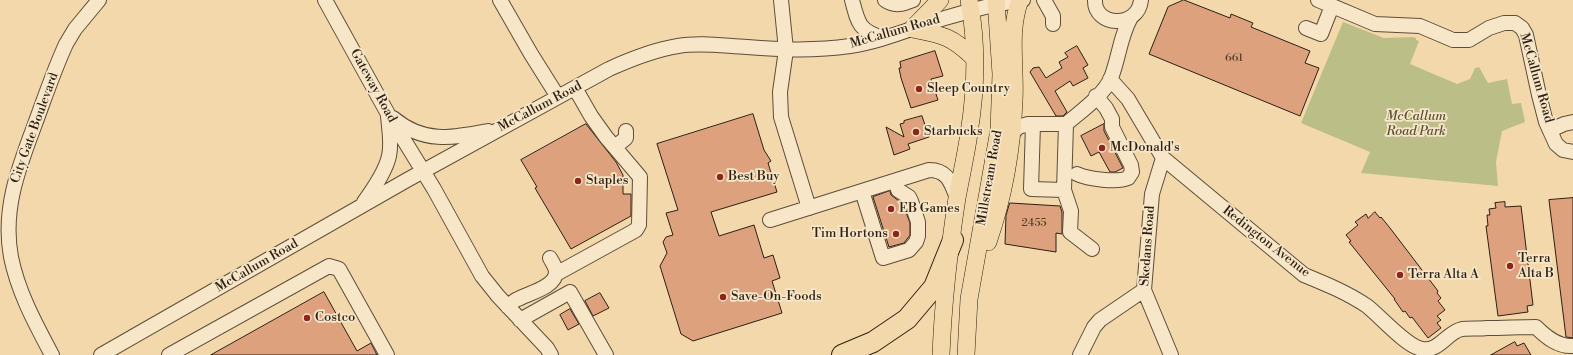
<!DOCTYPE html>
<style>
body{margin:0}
canvas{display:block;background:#f2d8ab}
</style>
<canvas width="1573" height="355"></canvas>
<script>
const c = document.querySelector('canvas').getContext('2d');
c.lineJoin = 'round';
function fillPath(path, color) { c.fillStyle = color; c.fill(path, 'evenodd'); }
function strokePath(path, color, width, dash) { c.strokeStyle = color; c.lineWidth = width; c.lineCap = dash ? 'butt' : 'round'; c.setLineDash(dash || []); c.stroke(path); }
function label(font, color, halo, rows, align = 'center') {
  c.font = font + ' "Libre Bodoni",serif'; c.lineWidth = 3.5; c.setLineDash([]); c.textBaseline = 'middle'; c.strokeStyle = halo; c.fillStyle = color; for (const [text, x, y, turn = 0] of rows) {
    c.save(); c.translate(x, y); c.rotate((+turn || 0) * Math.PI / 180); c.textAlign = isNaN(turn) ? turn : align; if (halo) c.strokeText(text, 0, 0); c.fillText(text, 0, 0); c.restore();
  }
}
fillPath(new Path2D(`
 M1343 22 1384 38 1412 37 1416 38V40L1419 41 1410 64 1457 84 1470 79 1475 68 1479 67 1488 83 1507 79 1512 104 1521 103 1525 122 1502 131 1496 162 1498 186 1361 173 1370 152 1301 123Z`), '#bcbe88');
const building = new Path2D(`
 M1184 0 1230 18 1231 14 1253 23 1251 27 1310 51 1305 63 1319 68 1300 116 1149 54 1168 7Z
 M1077 46 1088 65 1083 68 1088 78 1073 86 1070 81 1055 91 1067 112 1063 116H1056L1030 72 1033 68 1039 67 1046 78 1062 68 1059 62 1068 57 1065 53Z
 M935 51 943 76 931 79 938 100 911 108 901 78 899 68H901L900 62Z
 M753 114 764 150 771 161 768 163 777 192 711 212 719 236 754 225 764 258 773 255 780 278 772 281 782 313 693 341 681 334 660 266 667 253 663 242 666 237 673 235 666 213 678 210 657 144Z
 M922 116 929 137 908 144 910 149 894 155 886 127 904 137 900 124 904 123V121Z
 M586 124 616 162 623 175V194H631V216L571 249 535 188 537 187 521 160Z
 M1104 124V131L1123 168 1115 172H1110L1099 152 1091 156 1081 136Z
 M890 191 891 195 903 204 910 223V235L904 243 889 247 873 197Z
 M1573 198V338L1566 337 1549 200Z
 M1505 202V207L1521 206 1533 305 1527 306 1528 312 1498 316 1486 226H1488L1487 215H1490L1489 209 1496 208 1495 203Z
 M1010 203 1060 206 1062 212V234L1056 233V252L1005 244 1006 216Z
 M1375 212 1380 218 1381 217 1390 228 1438 291 1437 293 1441 298 1438 301 1445 310 1437 316 1441 320 1437 323 1441 328 1428 338 1412 317 1410 318 1405 311 1403 312 1394 299H1395L1349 242 1351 241 1346 235 1358 225 1355 222 1366 214 1368 218Z
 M324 292 357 351 371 343 377 355H211Z
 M600 293 609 308 593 316 585 301Z
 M570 309 579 324 568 330 560 315Z
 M1515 342 1517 346 1524 343 1531 355H1491Z`);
fillPath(building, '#dda27d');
strokePath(building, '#2d1f14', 1);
const minor = new Path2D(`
 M325 0 388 114 434 189 482 276 498 296 547 348 551 355
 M500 0 531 54 558 97
 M781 0 786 50 780 92 781 117 809 208
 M852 0C858 23 859 31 883 38
 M885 0C895 7 903 4 913 0
 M1044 0 1053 16V24
 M1095 0C1094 27 1138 29 1141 0
 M1318 0 1375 24 1420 26 1453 40H1469L1489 28 1504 23H1515L1522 28 1526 35 1539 95 1546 122 1556 144 1563 150 1573 152
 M1306 28 1321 34 1332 6
 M1110 79 1128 99 1163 158 1304 275C1326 284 1348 293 1367 306 1381 317 1407 347 1422 349 1439 352 1447 332 1462 329 1470 328 1479 329 1487 328 1503 328 1520 327 1536 327 1546 337 1558 347 1573 346
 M393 118C424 144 452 138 488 131
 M1033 124 1031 189 1064 190 1066 124C1080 112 1104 95 1111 78 1119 58 1120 37 1130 19
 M1551 130 1564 124 1573 122
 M1012 134 1018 127 1028 124H1066
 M615 147 626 138V131
 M1163 158 1152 194 1144 290 1171 355
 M1077 174C1088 179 1117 183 1128 178L1132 172 1131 165 1112 127V119L1106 108 1096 96
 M1064 190 1071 211 1070 232 1092 249
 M862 191 883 258 909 250 916 242 918 236V222L911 201 909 197 898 190 896 181
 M364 202C372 191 386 170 389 156 392 143 389 129 388 116
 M770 220 929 170C948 170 951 183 957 198
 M556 274 636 230 639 225 640 177 606 137 591 116 575 88
 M508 307C511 304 514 300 518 299 529 293 556 287 556 272 556 267 552 262 550 258
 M520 320 570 292 606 355
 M52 355C35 323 18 292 11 257 2 209 19 167 35 124 45 97 54 70 66 44L75 29 99 0
 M101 355 407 180 609 69C631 59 653 50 678 46 700 42 725 46 747 47 782 50 816 51 850 46 885 41 918 25 952 16 975 9 999 3 1023 0
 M169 355 329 266 339 269 387 355
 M1080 355 1094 327 1100 320 1144 290`);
const major = new Path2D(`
 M912 29C943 35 951 36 974 58
 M912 29 940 0
 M988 242C1004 196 1012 149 1014 101 1016 67 1008 32 1020 0
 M941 355C943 303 949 250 957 198 961 176 966 155 969 133 976 90 977 42 969 0
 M966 355 969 299 999 130 1001 74 996 0`);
const highway = new Path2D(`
 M842 355 873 342 907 319 934 287 953 240`);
strokePath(minor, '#5e4d3a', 16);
strokePath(major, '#2d1f14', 18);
strokePath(highway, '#2d1f14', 22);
strokePath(minor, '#f7e6c8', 14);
strokePath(major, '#f2d8ab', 17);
strokePath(highway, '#f2d8ab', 20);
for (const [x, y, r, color] of [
 [919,89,4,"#8f2418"],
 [916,132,4,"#8f2418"],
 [1102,148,4,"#8f2418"],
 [720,177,4,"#8f2418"],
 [578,181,4,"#8f2418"],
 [891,209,4,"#8f2418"],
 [896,234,4,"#8f2418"],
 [1510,266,4,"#8f2418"],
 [1400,275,4,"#8f2418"],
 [723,297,4,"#8f2418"],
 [307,318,4,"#8f2418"]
]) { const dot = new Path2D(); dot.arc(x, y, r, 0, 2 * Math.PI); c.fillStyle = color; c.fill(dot); strokePath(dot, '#f7e6c8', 1.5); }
label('11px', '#59402e', null, [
 ["661",1234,58],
 ["2455",1034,223]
]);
label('13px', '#2d1f14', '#f7e6c8', [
 ["McCallum Road",895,32,-16],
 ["McCallum Road",1536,78,74],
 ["Gateway Road",373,86,61],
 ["McCallum Road",540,107,-28],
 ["City Gate Boulevard",35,128,-70],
 ["Millstream Road",990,178,-80],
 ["Redington Avenue",1266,242,38],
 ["Skedans Road",1148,246,-86],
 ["McCallum Road",257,266,-30]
]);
label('13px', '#2d1f14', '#f7e6c8', [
 ["Sleep Country",927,89],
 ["Starbucks",924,132],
 ["McDonald's",1110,148],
 ["Best Buy",728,177],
 ["Staples",586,181],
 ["EB Games",899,209],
 ["Tim Hortons",888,234,"right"],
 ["Terra",1518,259],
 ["Alta B",1518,274],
 ["Terra Alta A",1408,275],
 ["Save-On-Foods",731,297],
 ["Costco",315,318]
], 'left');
label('italic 13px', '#584f37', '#f7e6c8', [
 ["McCallum",1416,117],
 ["Road Park",1416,132]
]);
</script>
